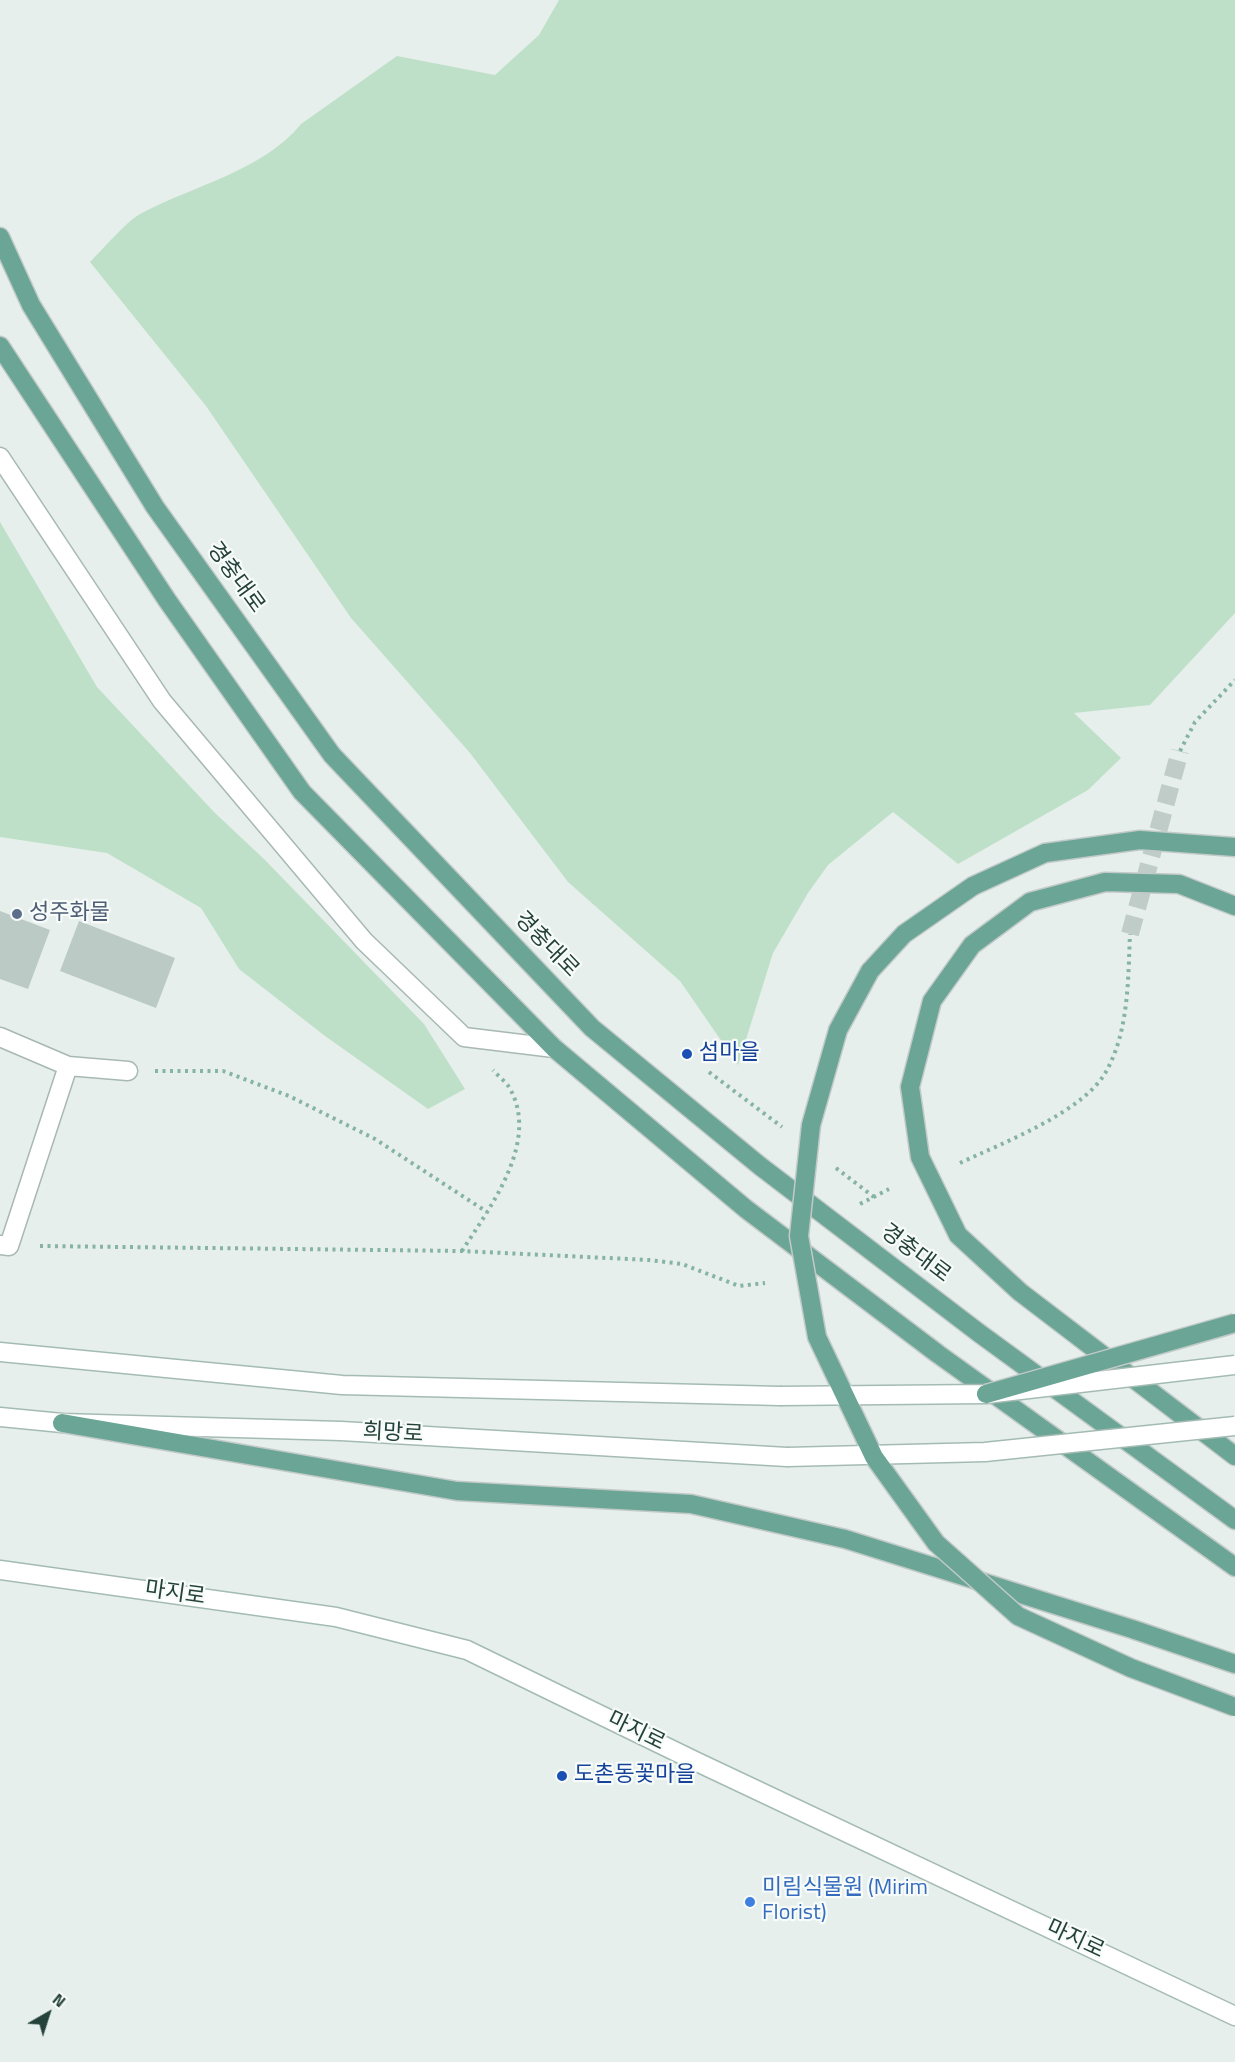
<!DOCTYPE html>
<meta charset="utf-8">
<style>
body{margin:0}
#map{position:relative;width:1235px;height:2062px;overflow:hidden;background:#e6efeb;font-family:"Titillium Web",sans-serif}
canvas{display:block}
.north{position:absolute;left:18px;top:1984px;width:60px;height:60px;-webkit-text-stroke:4px #f7fbf9;paint-order:stroke;rotate:39deg;font-size:16px;font-weight:700;line-height:24px;text-align:center;color:#24423a}
.north::after{content:'';display:block;margin:auto;width:21px;height:27px;background:#24423a;clip-path:polygon(50% 0,100% 100%,50% 72%,0 100%)}
</style>
<div id="map">
<canvas width="1235" height="2062"></canvas>
<div class="north">N</div>
</div>
<script>
const c = document.querySelector('canvas').getContext('2d');
c.lineJoin = 'round';
function fillPath(path, color) { c.fillStyle = color; c.fill(path, 'evenodd'); }
function strokePath(path, color, width, dash) { c.strokeStyle = color; c.lineWidth = width; c.lineCap = dash ? 'butt' : 'round'; c.setLineDash(dash || []); c.stroke(path); }
function label(font, color, halo, rows, align = 'center') {
  c.font = font + ' "Titillium Web","Noto Sans KR",sans-serif'; c.lineWidth = 4.5; c.setLineDash([]); c.textBaseline = 'middle'; c.strokeStyle = halo; c.fillStyle = color; for (const [text, x, y, turn = 0] of rows) {
    c.save(); c.translate(x, y); c.rotate((+turn || 0) * Math.PI / 180); c.textAlign = isNaN(turn) ? turn : align; if (halo) c.strokeText(text, 0, 0); c.fillText(text, 0, 0); c.restore();
  }
}
fillPath(new Path2D(`
 M559 0H1235V613L1150 705 1074 713 1121 758 1088 790 958 864 893 812 828 865 808 893 773 953 738 1065 680 981 568 882 470 753 351 618 206 406 90 262C103 249 126 222 140 214 192 186 263 171 301 124L397 56 495 75 539 35Z
 M0 522 97 687 214 812 265 860 424 1024 465 1089 428 1109 325 1036 239 969 201 908 107 853 0 837Z`), '#bfe0c8');
fillPath(new Path2D(`
 M0 911 50 930 28 989 0 979Z
 M79 921 175 958 156 1008 60 971Z`), '#bbcac4');
strokePath(new Path2D(`
 M1130 934 1180 751`), '#bfccc8', 18, [18, 9]);
const service = new Path2D(`
 M0 457 162 701 364 941 464 1037 554 1048
 M0 1037 68 1066
 M0 1245 9 1246 68 1066 128 1071`);
const secondary = new Path2D(`
 M0 1352 342 1385 780 1396
 M0 1417 62 1423 341 1431 787 1457
 M0 1570 336 1617 467 1650 695 1761 1235 2016`);
const primary = new Path2D(`
 M0 237 31 305 155 507 332 755 592 1028 760 1166 979 1333 1235 1520
 M0 346 167 600 302 792 554 1048 746 1209 938 1354 1235 1567
 M1235 906 1179 884 1105 882 1030 902 972 945 932 1001 910 1087 920 1157 958 1235 1020 1292 1235 1456
 M870 971 904 934 973 886 1045 853 1140 840 1235 847
 M62 1423 457 1491 691 1504 845 1539 1132 1629 1235 1664`);
strokePath(service, '#a8b8b2', 21);
strokePath(secondary, '#a4bbb3', 21);
strokePath(primary, '#c2cac8', 21);
strokePath(new Path2D(`
 M1180 751 1195 722 1235 680
 M155 1071H223L289 1096 375 1139 487 1212
 M709 1072 782 1127
 M960 1163C1002 1143 1085 1112 1107 1070 1129 1029 1128 979 1130 934
 M836 1168 874 1197
 M860 1204 889 1189
 M40 1246 462 1251 649 1260 682 1264 739 1286 765 1283
 M462 1251C490 1207 541 1141 509 1087 505 1081 498 1076 493 1070`), '#86b3a5', 4, [3, 4.5]);
strokePath(service, '#fff', 18);
strokePath(secondary, '#fff', 18);
strokePath(primary, '#6aa596', 18);
const secondaryBridge = new Path2D(`
 M780 1396 986 1394 1235 1365
 M787 1457 985 1452 1235 1426`);
const primaryBridge = new Path2D(`
 M870 971 838 1030 811 1125 799 1236 817 1337 874 1457 936 1543 1018 1616 1131 1668 1235 1707
 M986 1394 1235 1323`);
strokePath(secondaryBridge, '#a4bbb3', 21, []);
strokePath(primaryBridge, '#c2cac8', 21, []);
strokePath(secondaryBridge, '#fff', 18);
strokePath(primaryBridge, '#6aa596', 18);
for (const [x, y, r, color] of [
 [17,914,6,"#5c6f8a"],
 [687,1054,6,"#1a4fb4"],
 [562,1776,6,"#1a4fb4"],
 [750,1902,6,"#3f7fe0"]
]) { const dot = new Path2D(); dot.arc(x, y, r, 0, 2 * Math.PI); c.fillStyle = color; c.fill(dot); strokePath(dot, '#f7fbf9', 2); }
label('22px', '#24423a', '#f7fbf9', [
 ["경충대로",235,578,54],
 ["경충대로",546,945,46],
 ["경충대로",915,1254,37],
 ["희망로",393,1434,3],
 ["마지로",175,1594,8],
 ["마지로",636,1732,26],
 ["마지로",1075,1940,25]
]);
label('22px', '#4e5e75', '#f7fbf9', [
 ["성주화물",29,914]
], 'left');
label('22px', '#164399', '#f7fbf9', [
 ["섬마을",699,1054],
 ["도촌동꽃마을",574,1776]
], 'left');
label('22px', '#366cbe', '#f7fbf9', [
 ["미림식물원 (Mirim",762,1889],
 ["Florist)",762,1914]
], 'left');
</script>
